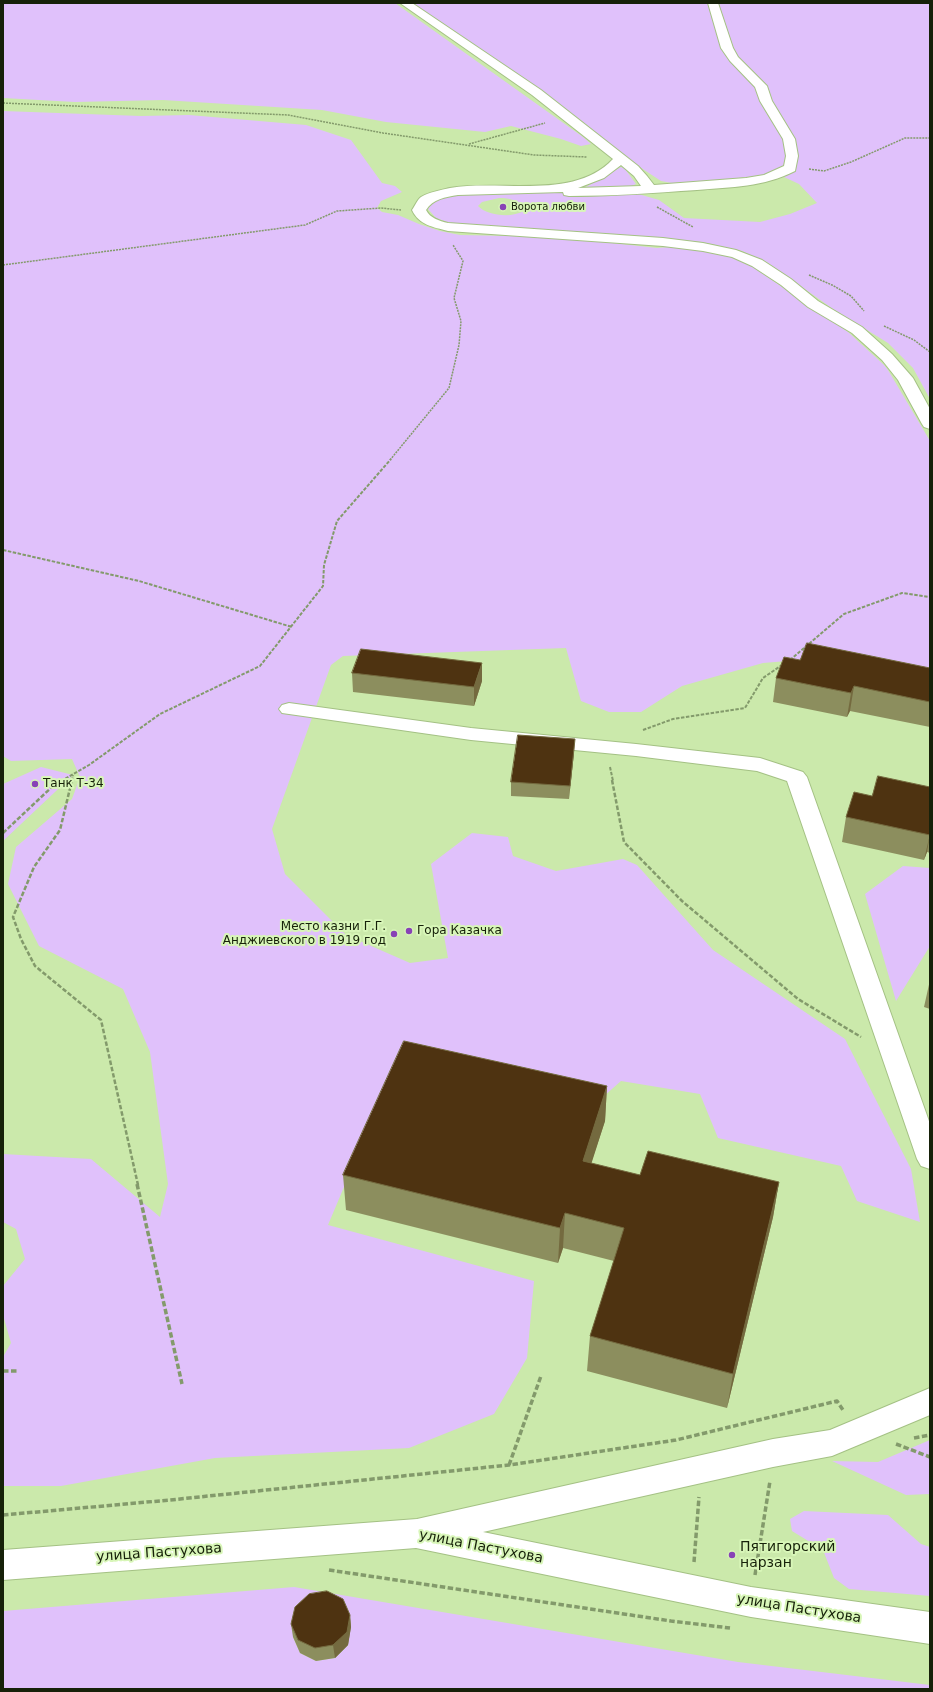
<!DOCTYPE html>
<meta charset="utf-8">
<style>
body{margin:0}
#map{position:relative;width:933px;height:1692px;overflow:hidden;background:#cbe9ab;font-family:"DejaVu Sans",sans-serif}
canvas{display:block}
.frame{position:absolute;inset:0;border:4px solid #162109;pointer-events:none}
</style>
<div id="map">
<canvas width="933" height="1692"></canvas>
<div class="frame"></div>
</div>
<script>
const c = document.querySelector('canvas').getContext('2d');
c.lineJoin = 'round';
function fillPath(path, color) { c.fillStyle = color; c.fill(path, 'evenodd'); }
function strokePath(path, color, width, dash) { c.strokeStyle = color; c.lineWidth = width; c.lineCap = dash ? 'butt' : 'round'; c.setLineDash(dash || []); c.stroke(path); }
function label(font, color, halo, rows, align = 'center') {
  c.font = font + ' "DejaVu Sans",sans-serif'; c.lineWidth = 4; c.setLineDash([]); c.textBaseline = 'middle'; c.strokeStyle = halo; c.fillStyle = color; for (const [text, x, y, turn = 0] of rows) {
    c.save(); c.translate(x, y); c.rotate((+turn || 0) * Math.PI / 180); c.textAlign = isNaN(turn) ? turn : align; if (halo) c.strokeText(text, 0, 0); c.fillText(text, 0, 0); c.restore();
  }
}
fillPath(new Path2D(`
 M3 3H395L583 137 591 144 581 146 561 139 511 126 485 132 386 122 322 110 163 100 75 102 3 98Z
 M411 3H930V399L913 368 888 343 833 309 768 263 742 251 702 242 600 233 457 224 447 222 436 218 428 209 434 200 455 195 487 193H635L659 200 684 218 760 222 790 214 817 203 799 184 784 177 758 176 700 182 672 183 661 181 629 160 578 118ZM499 198C509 198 521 200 524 211 512 218 487 216 478 206L482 202Z
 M3 111 141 116 189 115 306 125 351 140 382 183 395 186 402 192 381 201 377 208 382 212 398 215 419 224 440 231 460 235 559 237 657 248 670 247 694 249 728 256 750 265 848 332 884 365 888 370 930 441V675L824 658 763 663 682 686 641 712H609L581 701 566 648 343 656 331 665 272 829 285 874 346 935 410 963 448 958 431 864 472 833 508 837 513 856 556 871 623 859 637 865 713 950 845 1039 911 1169 920 1222 857 1201 841 1166 718 1138 700 1094 621 1081 595 1104 397 1061 328 1225 534 1281 527 1358 494 1414 409 1448 215 1458 61 1486H3V1357L11 1343 3 1315V1286L25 1259 16 1229 3 1222V1154L91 1159 160 1217 168 1184 150 1052 123 989 39 946 8 884 16 847 72 799 80 777 72 759 11 761 3 756Z
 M621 167 625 169 636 184 629 187 584 188Z
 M41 767 73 775 3 841V784Z
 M903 866 930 868V946L896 1001 865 894Z
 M930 1440V1494L906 1495 832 1461 878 1462Z
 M804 1511 888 1515 921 1544 930 1547V1596L849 1589 834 1578 823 1550 792 1531 790 1519Z
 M294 1587 738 1662 930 1685V1689H3V1611ZM293 1637 348 1645 335 1658 316 1661 300 1653Z`), '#e0c1fb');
const minor = new Path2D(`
 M400 3H412L541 90 638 166 647 176 654 185 746 178 764 175 784 166 786 156 783 139 760 101 755 87 730 61 721 48 708 3H718L733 48 738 57 767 86 772 101 795 139 798 156 795 171C764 187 731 187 697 190 654 193 612 196 569 196L564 195 563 192 458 195C445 197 433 199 426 210 430 218 439 221 448 223L663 238 703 243 736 250 762 260 791 279 818 301 862 327 892 354 913 378 930 409V429L924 427 922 424 898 380 882 360 852 333 808 307 781 285 752 266 732 257 703 251 663 246 448 231C433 227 419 225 412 210 415 206 417 200 421 197 429 192 441 190 450 188 500 179 574 201 613 159L532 95ZM621 165 634 176 641 186 578 188 604 178Z
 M289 703 471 728 636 744 760 758 803 772 807 777 930 1124V1169L921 1166 917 1159 787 781 757 771 636 756 471 740 282 713 279 709 282 705Z
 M930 1388V1415L832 1456 773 1467 483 1532 751 1587 930 1612V1644L751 1617 416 1548 3 1580V1550L417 1519 773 1439 830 1430Z`);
strokePath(minor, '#a4c184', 2);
strokePath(new Path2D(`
 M3 103 288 115 383 133 534 155 587 157
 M469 144 545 123
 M809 169 824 171 851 162 905 138H930
 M657 207 693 227
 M3 265 305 225 337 211 381 208 401 210
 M809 275 832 285 851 296 864 311
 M884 326 914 340 930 352
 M390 460 449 388 459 345 461 321 454 298 463 261 453 245`), '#839a6b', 1.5, [2, 1]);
strokePath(new Path2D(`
 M3 550 139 581 292 627
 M790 660 844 614 902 593 930 597
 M643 730 673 719 745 708 763 678 782 665
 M610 767 613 781
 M61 781 89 765 160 714 260 666 323 586 324 565 337 521 391 459
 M72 781 73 775`), '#839a6b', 2, [3.5, 1.5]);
strokePath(new Path2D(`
 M72 780 60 830 34 867 13 917 21 939 35 966 101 1020 138 1185
 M612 780 624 842 682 901 798 999 861 1037
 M3 833 54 785 63 780`), '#839a6b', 2.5, [4.5, 2]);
strokePath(new Path2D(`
 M137 1184 182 1384
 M3 1371H18
 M914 1438 930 1435
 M896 1444 930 1457
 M509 1465 541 1376
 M3 1515 170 1500 509 1465 676 1440 837 1401 843 1410
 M694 1562 699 1497
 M329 1570 671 1621 730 1628
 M755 1575 770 1481`), '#839a6b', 3.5, [5.5, 2.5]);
fillPath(minor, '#fff');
fillPath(new Path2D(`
 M930 668V727L850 711 847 717 773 702 776 678Z
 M352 673 482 681 474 706 353 692Z
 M574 752 569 799 511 796V782Z
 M930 787V853L927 852 924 860 842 842 846 817 872 796Z
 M930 980V1009L924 1007Z
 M607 1086 605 1121 591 1163 640 1175 779 1182 773 1217 727 1408 587 1371 590 1336 614 1261 563 1248 558 1263 346 1210 343 1175Z
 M350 1615 351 1627 348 1645 335 1658 316 1661 300 1653 293 1637 291 1624Z`), '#8c8e5e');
fillPath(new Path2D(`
 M482 663V681L474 706V687Z
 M854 686 850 711 847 717 851 693Z
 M575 739 574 752 569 799 570 786Z
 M930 834 927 852 924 860Z
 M607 1086 605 1121 581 1196 583 1161Z
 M779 1182 773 1217 727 1408 733 1374Z
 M565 1213 563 1248 558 1263 560 1228Z
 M350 1615 351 1627 348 1645 335 1658 333 1645Z`), '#746a3f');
const building = new Path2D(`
 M807 643 930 668V702L854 686 851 693 776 678 784 657 800 660Z
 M361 649 482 663 474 687 352 673Z
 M518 735 575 739 570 786 511 782Z
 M878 776 930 787V835L846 817 854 792 872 796Z
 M404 1041 607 1086 583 1161 640 1175 648 1151 779 1182 733 1374 590 1336 624 1228 565 1213 560 1228 343 1175Z
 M327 1591 343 1599 350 1615 347 1632 333 1645 315 1648 298 1640 291 1624 295 1607 309 1594Z`);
fillPath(building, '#4e3311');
strokePath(building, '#746a3f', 1);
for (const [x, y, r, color] of [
 [503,207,4,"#8842b6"],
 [35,784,4,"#8842b6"],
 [409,931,4,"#8842b6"],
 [394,934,4,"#8842b6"],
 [732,1555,4,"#8842b6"]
]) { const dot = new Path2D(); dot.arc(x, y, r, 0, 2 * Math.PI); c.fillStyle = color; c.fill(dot); strokePath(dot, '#d8f6b8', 1.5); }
label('10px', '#162109', '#d8f6b8', [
 ["Ворота любви",511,207]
], 'left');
label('12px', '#162109', '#d8f6b8', [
 ["Танк Т-34",43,784],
 ["Место казни Г.Г.",386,927,"right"],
 ["Анджиевского в 1919 год",386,941,"right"],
 ["Гора Казачка",417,931]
], 'left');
label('14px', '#162109', '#d8f6b8', [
 ["улица Пастухова",481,1547,11],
 ["улица Пастухова",159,1553,-4],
 ["улица Пастухова",799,1609,9]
]);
label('14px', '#162109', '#d8f6b8', [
 ["Пятигорский",740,1547],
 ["нарзан",740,1563]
], 'left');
</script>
